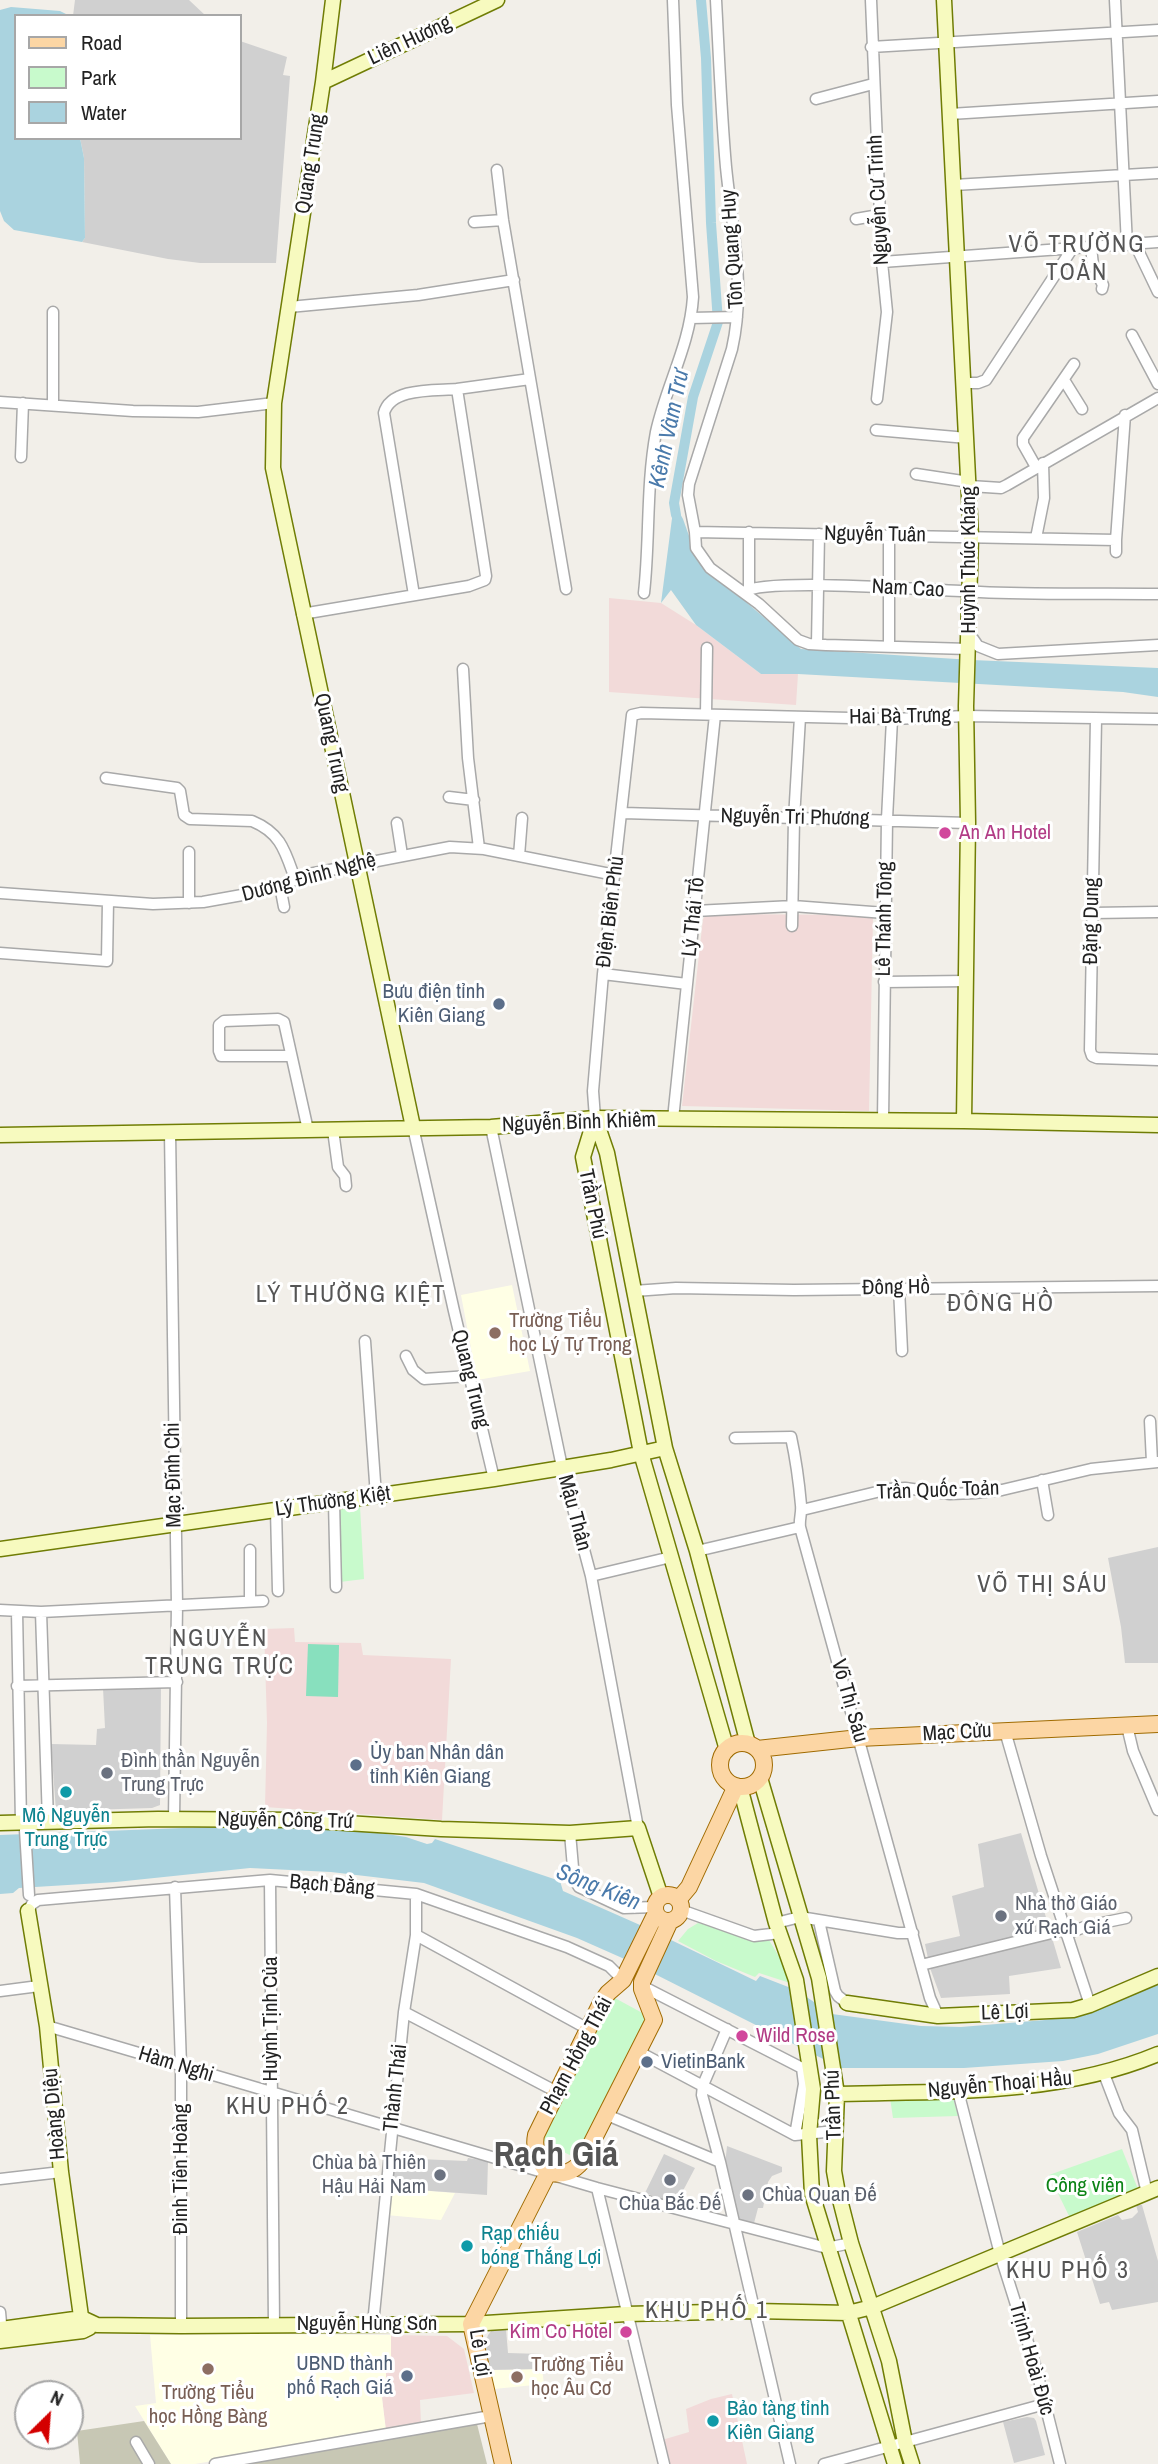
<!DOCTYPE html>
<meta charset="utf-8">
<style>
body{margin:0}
#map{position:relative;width:1158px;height:2464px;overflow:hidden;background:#f2efe9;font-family:"Archivo Narrow",sans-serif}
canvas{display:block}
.legend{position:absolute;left:14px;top:14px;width:228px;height:126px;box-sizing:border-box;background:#fff;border:2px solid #a7a7a7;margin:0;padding:9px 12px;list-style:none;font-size:21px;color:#222}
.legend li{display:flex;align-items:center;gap:14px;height:35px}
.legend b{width:35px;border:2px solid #a7a7a7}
.north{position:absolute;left:14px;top:2380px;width:70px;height:70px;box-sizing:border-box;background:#fff;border:2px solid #a7a7a7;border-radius:50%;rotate:25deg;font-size:19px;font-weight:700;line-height:28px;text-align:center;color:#222}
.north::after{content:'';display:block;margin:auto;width:24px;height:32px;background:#d40000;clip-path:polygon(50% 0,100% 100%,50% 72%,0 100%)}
</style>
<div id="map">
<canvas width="1158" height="2464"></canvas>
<ul class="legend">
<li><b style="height:9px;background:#fcd6a4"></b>Road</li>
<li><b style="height:19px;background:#c8facc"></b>Park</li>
<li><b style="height:19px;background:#aad3df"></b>Water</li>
</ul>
<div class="north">N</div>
</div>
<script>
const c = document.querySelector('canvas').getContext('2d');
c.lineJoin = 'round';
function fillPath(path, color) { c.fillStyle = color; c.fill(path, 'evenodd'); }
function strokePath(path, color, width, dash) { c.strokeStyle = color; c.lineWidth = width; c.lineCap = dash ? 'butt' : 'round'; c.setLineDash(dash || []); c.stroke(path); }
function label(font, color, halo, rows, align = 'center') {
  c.font = font + ' "Archivo Narrow",sans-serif'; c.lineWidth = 6; c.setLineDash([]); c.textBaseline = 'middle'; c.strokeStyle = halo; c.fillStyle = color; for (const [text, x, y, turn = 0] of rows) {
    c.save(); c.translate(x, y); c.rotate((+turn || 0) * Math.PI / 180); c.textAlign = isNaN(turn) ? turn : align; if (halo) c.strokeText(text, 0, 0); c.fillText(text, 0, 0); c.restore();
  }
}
fillPath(new Path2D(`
 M609 598 661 603 696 625 761 674H798L796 705 609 692Z
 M707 914 870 915 873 917 869 1111 682 1106 703 919Z
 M294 1628 295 1642 361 1643 363 1655 451 1659 442 1820 265 1807 267 1723 264 1629Z
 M391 2335 447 2336 464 2349 474 2393 420 2400 421 2424 386 2431 382 2398 386 2386V2358L391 2357Z
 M732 2394 747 2464H669L662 2440 689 2432 686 2409 711 2399Z`), '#f2dad9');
fillPath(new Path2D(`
 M512 1285 530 1371 477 1380 461 1295Z
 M390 2188 455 2193 441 2220 386 2215Z
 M261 2334 391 2335V2358H386V2386L382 2398 386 2431 195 2464H171L135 2406 156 2403 150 2335Z
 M542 2369 544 2384 494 2389 489 2370Z`), '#ffffe5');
fillPath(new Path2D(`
 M75 0H189L206 16H73Z
 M240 41 287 57 283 75 290 76 276 263H200L168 259 82 242 85 238 84 158 80 138H240Z
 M1158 1547V1663H1125L1121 1627 1108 1558Z
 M161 1686 160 1805 152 1808 56 1811 51 1744 96 1745 97 1729 105 1728 103 1688Z
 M1021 1833 1061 1968 1009 1976 1010 1994 941 1998 930 1968 925 1944 960 1936 952 1896 984 1887 978 1844Z
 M727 2146 782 2167V2172L772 2176 768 2182 763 2208H758L753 2227 738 2223 725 2165Z
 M664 2154 695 2168 676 2204 645 2193Z
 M393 2158 467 2161 468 2158 488 2161 487 2195 390 2188Z
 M1136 2205H1142L1158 2261V2302L1112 2310 1109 2302 1100 2304 1077 2232 1118 2215 1122 2220 1132 2218 1138 2212Z
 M506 2329 508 2353 542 2354V2369L489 2370 484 2347 488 2335 492 2330Z
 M1027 2417 1034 2418 1036 2421 1045 2455 1014 2463 1003 2422Z`), '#d0d0d0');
fillPath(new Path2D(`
 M144 2421 171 2464H80L77 2431Z
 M477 2424 487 2464H238Z`), '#c7c7b4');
fillPath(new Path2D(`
 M360 1506 364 1579 340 1582 338 1510Z
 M698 1923C723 1928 745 1936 769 1940L789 1973 790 1983 759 1973 755 1977 716 1961 678 1941 688 1929Z
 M613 1997 648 2016 578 2159 547 2144 542 2138 607 2000Z
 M952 2095 958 2116 893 2118 890 2098Z
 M1122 2149 1138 2189 1070 2218 1049 2175Z`), '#c8facc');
fillPath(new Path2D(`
 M308 1644 339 1645 338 1697 306 1696Z`), '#88e0be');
fillPath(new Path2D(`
 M11 7 60 11 70 16H16V138H80L84 158 85 238 82 242 14 230 4 221 0 211V10Z
 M674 503 683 519 698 561 801 649 972 660 1158 668V697L1123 692 798 674H761L696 625 671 590 661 603Z
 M314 1823 406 1837 427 1844 432 1843 435 1839 560 1881 563 1891 640 1925 756 1981 760 1976 796 1990 832 2014 921 2026 961 2027 1045 2020 1083 2014 1158 1983V2034L1098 2054 1063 2061 964 2068H841L629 1961 577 1938 424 1883 331 1872 250 1868 116 1882 19 1888 13 1893 0 1894V1835Z`), '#aad3df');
strokePath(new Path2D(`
 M676 515 674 503 693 397 718 322 711 223 706 58 701 0`), '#aad3df', 10);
const street = new Path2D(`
 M871 0 882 262 887 312 877 399
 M1115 0 1127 245
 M871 47 1158 30
 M816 99 873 84
 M950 114 1158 101
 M497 170 503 220 566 589
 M954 185 1158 173
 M856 219 879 215
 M474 222 503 220
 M1135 244 1158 292
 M1091 247 1093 265 1103 285 1102 289
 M882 262 1158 242
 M289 307 418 295 514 280
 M53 312V405
 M691 318 737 317
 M1132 335 1158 384
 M1064 380 1082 409
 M965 383H978L986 380 1072 249
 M457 389 530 379
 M0 402 133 411 198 412 274 403
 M876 430 967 438
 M21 457 23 403
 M1036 467 1023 444V438L1074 364
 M916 474 969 482
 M970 486 1001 488 1007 485 1158 398
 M695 532 688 495 689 484 732 349C746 287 732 228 726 167 721 111 719 56 716 0
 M749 532V589
 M889 535V646
 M1036 538 1044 498 1043 463
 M1116 540 1125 415
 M744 592C766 577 942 591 980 592 1039 595 1098 593 1157 594
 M644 593C650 539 646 486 656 432 666 386 690 345 693 297L677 105 673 0
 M302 614 469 586 485 580 486 576 457 389C435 391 391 387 384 413L414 595
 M969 633 978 646 998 654 1158 645
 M817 644 819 534
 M969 649 826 645 809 644 798 640 759 604 710 568 696 548 695 532 1116 540V552
 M463 669 468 758 479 848
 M706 714 707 648
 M1096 719 1090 1050 1092 1056 1097 1058 1158 1060
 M106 778 177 788 180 791 184 815 190 819 252 821C281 833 285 851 295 879
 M449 797 474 800
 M623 813 968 823
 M397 823 402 855
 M189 852V903
 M519 856 522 818
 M280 886 284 907
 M0 893 153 904 203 902 270 890 309 874 450 847 484 849 615 875
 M695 911 793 906 885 913
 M1092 913 1158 912
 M792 926 794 819 800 717
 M0 953 107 961 108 901
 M603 974 687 984
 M884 982 966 981
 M291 1056H221L219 1051V1025L224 1021 278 1019 284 1022 308 1130
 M595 1118 593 1091 603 974 632 715 641 713 892 719 967 716 1158 719
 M673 1119 715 715
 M883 1120 887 819 892 719
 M413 1127 454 1311 494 1479
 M491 1127 562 1467 591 1576 638 1828
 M333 1130 338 1167 345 1176 346 1186
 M170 1132 177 1605 174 1819
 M899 1288 902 1351
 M634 1291 676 1288 794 1290 1158 1286
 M365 1341 376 1496
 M406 1356 413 1370 424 1379 469 1376
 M1150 1421 1152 1462
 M735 1438 791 1437C796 1460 799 1482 801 1505 802 1513 799 1519 800 1527L930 1998 938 2016
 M1042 1480 1048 1515
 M334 1502 336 1587
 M276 1510 278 1591
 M802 1510 889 1489 905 1488 950 1494 975 1493 1002 1490 1091 1469 1158 1462
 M250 1550V1601
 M697 1551 800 1527
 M591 1576 671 1557
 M0 1610 41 1612 263 1601
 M17 1611 21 1822
 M41 1612 48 1821
 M17 1686 177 1682
 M1127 1726 1133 1751 1158 1810
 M1005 1731 1041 1856 1090 2005
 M25 1830 29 1895
 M570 1833 574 1879 579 1887 624 1908 656 1907
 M270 1880 274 2325
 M175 1887 181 2066V2326
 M681 1910 754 1936 780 1933
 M28 1911 32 1904 38 1900 270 1880 416 1894 567 1947 609 1966 623 1980
 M819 1921 835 1991 838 1996 847 2003
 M776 1923 800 1917 898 1933H913
 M1066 1934 1087 1926 1126 1918
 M416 1935 588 2029
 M921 1965 1064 1930
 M642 1986 802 2068 804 2084 795 2135
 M0 1991 39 1986
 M404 2012 557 2092
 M47 2026 597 2188 827 2248 851 2243
 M727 2029 703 2085 702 2095 720 2162 790 2464
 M639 2052 795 2135 835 2131
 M1104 2074 1119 2113 1132 2130 1147 2193
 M958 2091 1000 2254 1036 2368 1060 2464
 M607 2115 720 2162
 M0 2179 61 2172
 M597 2188 664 2464
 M0 2312 2 2334
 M373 2324 404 2012 416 1935V1894
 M136 2442 149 2464
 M215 2464 491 2416
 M824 2464 1045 2404`);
const secondary = new Path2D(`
 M333 0 323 82 274 403 273 468 413 1127
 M944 0 971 537 966 706 968 823 964 1121
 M323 82 497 0
 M595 1118 583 1157 641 1453 727 1750
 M595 1118 607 1153 665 1448 697 1551 748 1744
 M0 1135 491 1127 595 1118 964 1121 1158 1125
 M0 1549 494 1479 611 1460 665 1448
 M760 1778 819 1978 837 2094 834 2171 837 2188 851 2243 889 2361 905 2442 912 2464
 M740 1787 776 1923 796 1980 813 2089 809 2135 812 2194 895 2464
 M0 1823 158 1819 299 1820 441 1829 570 1833 638 1828 661 1897
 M28 1911 47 2026 61 2172 83 2331
 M847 2003 938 2016 1073 2010 1090 2005 1158 1976
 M837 2094C944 2091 1058 2096 1158 2054
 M0 2329 82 2318 97 2325 181 2326 471 2324 626 2314 755 2311 848 2313 872 2307 1158 2188
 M0 2341 83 2331 89 2328`);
const primary = new Path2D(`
 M720 1765a22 22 0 1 1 44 0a22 22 0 1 1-44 0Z
 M757 1749 859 1738 1158 1724
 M655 1908a13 13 0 1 1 26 0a13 13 0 1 1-26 0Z
 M678 1900 689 1887 736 1786
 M548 2173C563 2175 573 2173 583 2160L654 2020 642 1989V1982L670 1921
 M548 2173C539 2161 533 2150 536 2135L601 2003 608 1993 623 1980 656 1913
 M503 2464 471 2324 548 2173`);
strokePath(street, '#a9a9a9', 13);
strokePath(secondary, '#707d05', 17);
strokePath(primary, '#a06b00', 18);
strokePath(street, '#fff', 10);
strokePath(secondary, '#f7fabf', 14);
strokePath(primary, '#fcd6a4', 16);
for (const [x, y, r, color] of [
 [945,833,7,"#d1479c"],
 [499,1004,7,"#5c6f8a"],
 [495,1333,7,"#8d6e63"],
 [356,1765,7,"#5c6f8a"],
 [107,1773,7,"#6b7280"],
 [66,1792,7,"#0f9aa8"],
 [1001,1916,7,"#6b7280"],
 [742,2036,7,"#d1479c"],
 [647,2062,7,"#5c6f8a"],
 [440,2175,7,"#6b7280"],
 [670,2180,7,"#6b7280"],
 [748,2195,7,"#6b7280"],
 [467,2246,7,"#0f9aa8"],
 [626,2332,7,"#d1479c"],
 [208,2369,7,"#8d6e63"],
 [407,2376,7,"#5c6f8a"],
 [517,2377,7,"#8d6e63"],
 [713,2421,7,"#0f9aa8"]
]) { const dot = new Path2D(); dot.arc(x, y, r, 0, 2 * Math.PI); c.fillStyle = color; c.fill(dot); strokePath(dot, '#fff', 2.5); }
label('21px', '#222', '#fff', [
 ["Liên Hương",410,41,-25],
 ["Quang Trung",311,164,-81],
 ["Nguyễn Cư Trinh",879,200,-93],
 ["Tôn Quang Huy",733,249,-94],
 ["Nguyễn Tuân",875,535,1],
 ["Huỳnh Thúc Kháng",969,560,-90],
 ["Nam Cao",908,589,3],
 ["Hai Bà Trưng",900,717,-1],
 ["Quang Trung",331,743,78],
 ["Nguyễn Tri Phương",795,818,1],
 ["Dương Đình Nghệ",309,878,-15],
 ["Điện Biên Phủ",611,912,-83],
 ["Lý Thái Tổ",694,917,-84],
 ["Lê Thánh Tông",885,919,-89],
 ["Đặng Dung",1092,921,-89],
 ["Nguyễn Bỉnh Khiêm",579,1123,-2],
 ["Trần Phú",592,1204,78],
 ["Đông Hồ",896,1288,-1],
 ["Quang Trung",470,1379,76],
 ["Mạc Đĩnh Chi",174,1475,-91],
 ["Trần Quốc Toản",938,1491,-2],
 ["Lý Thường Kiệt",333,1502,-8],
 ["Mậu Thân",574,1513,75],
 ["Võ Thị Sáu",849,1701,74],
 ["Mạc Cửu",957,1733,-3],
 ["Nguyễn Công Trứ",285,1821,1],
 ["Bạch Đằng",332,1886,5],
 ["Lê Lợi",1005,2013,-2],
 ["Huỳnh Tịnh Của",271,2019,-90],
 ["Phạm Hồng Thái",577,2056,-62],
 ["Hàm Nghi",176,2065,17],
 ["Nguyễn Thoại Hầu",1000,2085,-5],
 ["Thành Thái",396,2088,-84],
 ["Trần Phú",834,2105,-92],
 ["Hoàng Diệu",55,2114,-95],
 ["Đinh Tiên Hoàng",181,2169,-90],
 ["Nguyễn Hùng Sơn",367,2324],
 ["Lê Lợi",479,2353,81],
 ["Trịnh Hoài Đức",1031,2359,74]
]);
label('21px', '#b23c85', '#fff', [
 ["An An Hotel",959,833],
 ["Wild Rose",756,2036],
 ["Kim Co Hotel",612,2332,"right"]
], 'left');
label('21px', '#4e5e75', '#fff', [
 ["Bưu điện tỉnh",485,992],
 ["Kiên Giang",485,1016],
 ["Ủy ban Nhân dân",370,1753,"left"],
 ["tỉnh Kiên Giang",370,1777,"left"],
 ["VietinBank",661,2062,"left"],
 ["UBND thành",393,2364],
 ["phố Rạch Giá",393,2388]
], 'right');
label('21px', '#785e54', '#fff', [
 ["Trường Tiểu",509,1321],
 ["học Lý Tự Trọng",509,1345],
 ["Trường Tiểu",531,2365],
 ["học Âu Cơ",531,2389],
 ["Trường Tiểu",208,2393,"center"],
 ["học Hồng Bàng",208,2417,"center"]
], 'left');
label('21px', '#5b616d', '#fff', [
 ["Đình thần Nguyễn",121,1761],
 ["Trung Trực",121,1785],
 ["Nhà thờ Giáo",1015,1904],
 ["xứ Rạch Giá",1015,1928],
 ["Chùa bà Thiên",426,2163,"right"],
 ["Hậu Hải Nam",426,2187,"right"],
 ["Chùa Quan Đế",762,2195],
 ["Chùa Bắc Đế",670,2204,"center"]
], 'left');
label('21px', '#0d838f', '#fff', [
 ["Mộ Nguyễn",66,1816,"center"],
 ["Trung Trực",66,1840,"center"],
 ["Rạp chiếu",481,2234],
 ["bóng Thắng Lợi",481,2258],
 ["Bảo tàng tỉnh",727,2409],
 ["Kiên Giang",727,2433]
], 'left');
label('21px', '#0c8416', '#fff', [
 ["Công viên",1085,2186]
]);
label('italic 23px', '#4a7aab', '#fff', [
 ["Kênh Vàm Trư",670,429,-78],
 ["Sông Kiên",598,1888,22]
]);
c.letterSpacing = '2px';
label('24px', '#555', '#fff', [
 ["VÕ TRƯỜNG",1077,246],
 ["TOẢN",1077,274],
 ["LÝ THƯỜNG KIỆT",351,1296],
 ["ĐÔNG HỒ",1001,1305],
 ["VÕ THỊ SÁU",1043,1586],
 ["NGUYỄN",220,1640],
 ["TRUNG TRỰC",220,1668],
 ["KHU PHỐ 2",288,2108],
 ["KHU PHỐ 3",1068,2272],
 ["KHU PHỐ 1",707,2312]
]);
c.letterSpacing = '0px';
label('bold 35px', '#555', '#fff', [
 ["Rạch Giá",556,2157]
]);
</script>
